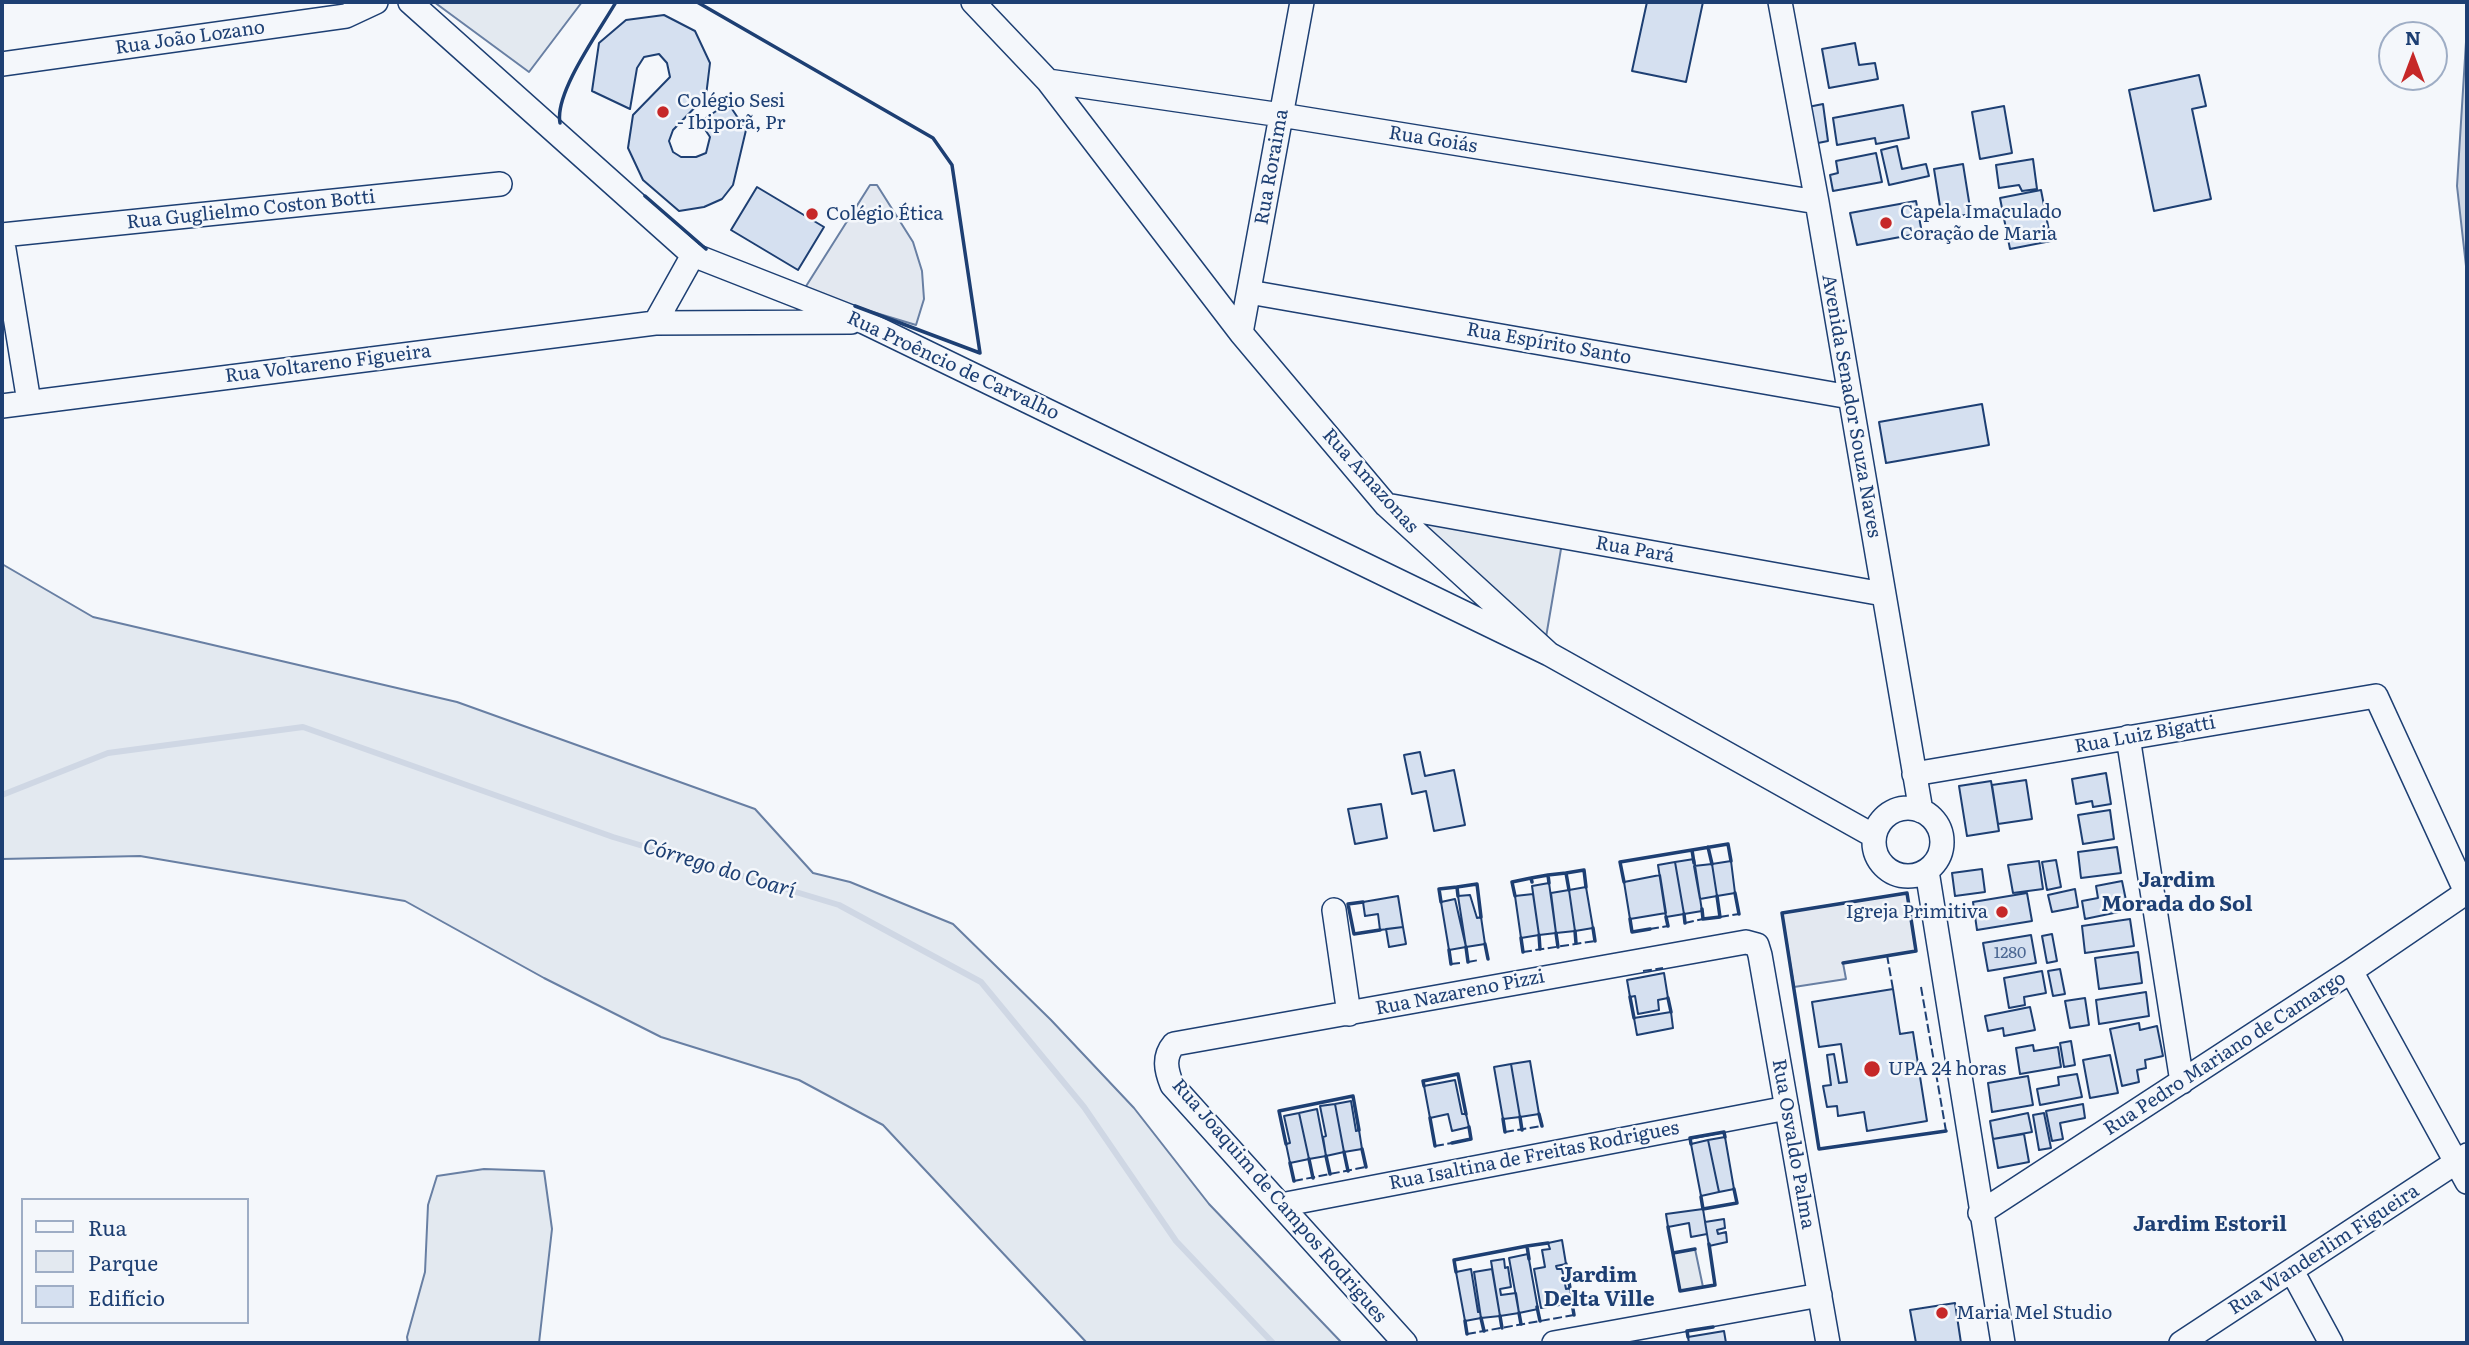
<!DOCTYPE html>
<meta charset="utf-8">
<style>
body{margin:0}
#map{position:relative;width:2469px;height:1345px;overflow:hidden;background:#f4f7fb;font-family:Literata,serif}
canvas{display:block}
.frame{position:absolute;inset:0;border:4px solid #1d3f73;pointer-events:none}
.legend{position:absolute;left:21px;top:1198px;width:228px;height:126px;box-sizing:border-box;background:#f4f7fb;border:2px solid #9eadc5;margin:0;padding:9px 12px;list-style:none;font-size:21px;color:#1d3f73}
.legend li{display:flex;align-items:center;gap:14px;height:35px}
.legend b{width:35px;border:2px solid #9eadc5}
.north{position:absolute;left:2378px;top:21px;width:70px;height:70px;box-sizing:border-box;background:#f4f7fb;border:2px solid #9eadc5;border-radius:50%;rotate:0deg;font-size:19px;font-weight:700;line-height:28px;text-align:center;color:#1d3f73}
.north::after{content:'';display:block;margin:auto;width:24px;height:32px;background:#c62828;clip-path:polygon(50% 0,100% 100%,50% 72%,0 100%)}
</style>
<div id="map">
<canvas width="2469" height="1345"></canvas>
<div class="frame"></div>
<ul class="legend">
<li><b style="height:9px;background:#f4f7fb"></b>Rua</li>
<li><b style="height:19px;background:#e3e9f0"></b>Parque</li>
<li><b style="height:19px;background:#d5e0f0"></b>Edifício</li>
</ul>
<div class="north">N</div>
</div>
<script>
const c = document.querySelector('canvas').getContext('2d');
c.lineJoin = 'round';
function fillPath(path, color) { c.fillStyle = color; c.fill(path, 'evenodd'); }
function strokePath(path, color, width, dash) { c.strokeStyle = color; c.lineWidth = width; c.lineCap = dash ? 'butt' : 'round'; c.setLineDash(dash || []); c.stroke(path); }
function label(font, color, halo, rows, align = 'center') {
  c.font = font + ' Literata,serif'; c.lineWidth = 5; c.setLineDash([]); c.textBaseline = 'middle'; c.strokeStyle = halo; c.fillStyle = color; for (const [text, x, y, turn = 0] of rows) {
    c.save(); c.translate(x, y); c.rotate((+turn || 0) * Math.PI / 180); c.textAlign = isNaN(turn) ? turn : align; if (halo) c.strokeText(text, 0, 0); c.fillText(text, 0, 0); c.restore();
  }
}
const green = new Path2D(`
 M434 2H582L529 72Z
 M1416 518 1562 543 1545 643Z
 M2 564 93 617 457 702 755 809 813 873 850 882 953 924 1051 1020 1134 1108 1209 1204 1342 1343H1087L883 1125 799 1080 661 1037 544 978 405 901 140 856 2 859Z
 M484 1169 544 1171 552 1229 539 1343H408L407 1337 425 1272 428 1205 437 1176Z
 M1695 1249 1703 1287 1680 1291 1673 1253Z`);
fillPath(green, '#e3e9f0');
strokePath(green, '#687fa3', 2);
const parking = new Path2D(`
 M870 185H877L913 242 922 271 924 299 916 325 803 291Z
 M1907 893 1916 951 1843 963 1846 979 1794 987 1782 913Z`);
fillPath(parking, '#e3e8f0');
strokePath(parking, '#687fa3', 2);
const water = new Path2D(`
 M2467 26V275L2457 186Z`);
fillPath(water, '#cfd7e4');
strokePath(water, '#687fa3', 2);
strokePath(new Path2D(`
 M2 795 108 753 303 727 613 837 839 905 981 982 1084 1107 1176 1241 1273 1343`), '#cfd7e4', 6);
const building = new Path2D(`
 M1647 2H1703L1686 82 1632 71Z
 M664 15 695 31 710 63 706 96 673 130 669 141 673 152 681 157H696L706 153 710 137 700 122 728 103 746 130 733 185 722 199 704 207 679 211 643 180 628 148 633 115 670 77 667 63 659 54 644 57 637 68 630 109 592 91 599 43 626 20Z
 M1855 43 1859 65 1875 63 1878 79 1829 88 1822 49Z
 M2199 75 2206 106 2192 109 2211 199 2154 211 2129 90Z
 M1823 104 1828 141 1813 144 1808 107Z
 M1903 105 1909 138 1876 144 1875 138 1837 145 1833 118Z
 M2004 106 2012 153 1980 159 1972 112Z
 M1897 146 1902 169 1926 164 1929 176 1889 185 1881 150Z
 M1876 153 1882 182 1833 191 1830 175 1838 173 1836 161Z
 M2033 159 2037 189 2022 191 2019 185 1999 188 1996 165Z
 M1963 164 1971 214 1942 219 1934 169Z
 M757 187 824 227 798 270 731 230Z
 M2041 190 2051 241 2010 249 2000 198Z
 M1916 201 1922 233 1857 245 1850 213Z
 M1982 404 1989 445 1886 463 1879 422Z
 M1420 752 1425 776 1454 770 1465 825 1434 831 1426 791 1412 794 1404 755Z
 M2106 773 2111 804 2093 807 2092 801 2076 804 2072 779Z
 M2026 780 2032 819 1998 824 1992 785Z
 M1991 781 1999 831 1967 836 1959 786Z
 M1381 804 1387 838 1355 844 1348 809Z
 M2110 810 2114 839 2083 844 2078 815Z
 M2117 847 2121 873 2081 878 2078 852Z
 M1694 859 1702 911 1684 914 1675 862Z
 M2056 860 2061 887 2047 890 2042 862Z
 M1731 861 1735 893 1717 896 1712 864Z
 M2039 861 2043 889 2013 893 2008 865Z
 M1675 862 1684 914 1666 917 1658 865Z
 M1712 864 1717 896 1700 899 1694 866Z
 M1982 869 1985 892 1955 896 1952 873Z
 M1660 875 1666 913 1630 919 1624 882Z
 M2122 881 2128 910 2085 919 2082 901 2098 898 2096 886Z
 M1549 883 1556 933 1539 935 1532 886Z
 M1586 887 1593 928 1575 931 1569 890Z
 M2075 889 2078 907 2052 912 2048 895Z
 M1569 890 1575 931 1556 933 1551 893Z
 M2027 893 2032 921 1977 930 1973 902Z
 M1533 894 1539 935 1521 938 1515 896Z
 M1470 895 1477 918 1481 917 1485 944 1466 947 1458 896Z
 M1398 896 1403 927 1380 930 1378 914 1365 916 1363 902Z
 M1455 899 1466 947 1449 950 1441 902Z
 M2130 919 2134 946 2085 953 2082 926Z
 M1403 927 1406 944 1389 947 1386 929Z
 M2052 934 2057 961 2047 963 2042 936Z
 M2031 935 2036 963 1988 971 1983 943Z
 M2138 952 2142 983 2099 989 2095 958Z
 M2060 969 2065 994 2053 996 2048 971Z
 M2042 971 2046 993 2024 997 2025 1005 2009 1008 2004 978Z
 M1664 973 1668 998 1658 1000 1659 1010 1638 1014 1635 996 1630 997 1627 980Z
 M1893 989 1900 1034 1913 1032 1927 1121 1867 1131 1864 1112 1838 1116 1837 1106 1827 1107 1823 1086 1831 1085 1827 1055 1834 1054 1839 1083 1847 1082 1841 1044 1819 1047 1812 1002Z
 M2146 992 2149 1016 2099 1024 2096 1000Z
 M2085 998 2089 1025 2070 1028 2065 1001Z
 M2030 1007 2035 1030 2004 1036 2003 1028 1988 1031 1985 1016Z
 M1671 1012 1673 1028 1637 1035 1634 1018Z
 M2139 1023 2140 1030 2157 1026 2163 1056 2145 1060 2146 1068 2137 1070 2139 1082 2122 1086 2110 1029Z
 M2071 1041 2075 1065 2064 1067 2060 1043Z
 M2033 1045 2034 1051 2058 1047 2061 1067 2020 1074 2016 1048Z
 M2110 1055 2118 1093 2090 1098 2083 1060Z
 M1530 1061 1539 1114 1520 1117 1511 1064Z
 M1511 1064 1520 1117 1503 1119 1494 1067Z
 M2077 1074 2082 1097 2040 1105 2037 1089 2059 1085 2058 1077Z
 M2028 1076 2033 1105 1992 1112 1988 1083Z
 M1455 1080 1462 1114H1466L1469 1127 1452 1131 1448 1114 1430 1118 1424 1086Z
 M1351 1101 1356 1131 1359 1130 1362 1149 1344 1152 1335 1104Z
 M1335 1104 1344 1152 1326 1156 1323 1137 1326 1136 1320 1106Z
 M2083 1104 2085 1118 2060 1123 2063 1139 2052 1141 2046 1111Z
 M1317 1109 1326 1156 1309 1159 1299 1113Z
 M1299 1113 1309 1159 1290 1163 1286 1144 1290 1143 1284 1116Z
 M2028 1113 2032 1132 1993 1139 1990 1121Z
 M2044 1113 2051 1148 2039 1150 2033 1115Z
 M2024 1134 2029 1162 1998 1168 1993 1139Z
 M1725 1137 1734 1189 1719 1192 1708 1140Z
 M1708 1140 1719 1192 1701 1196 1691 1144Z
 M1703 1209 1707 1234 1691 1237 1689 1223 1668 1227 1666 1214Z
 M1724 1219 1725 1228 1717 1230 1718 1234 1726 1232 1727 1242 1709 1246 1705 1222Z
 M1562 1240 1566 1264 1556 1266 1557 1269H1562L1566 1289 1570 1288 1572 1303 1541 1308 1534 1269 1545 1267 1542 1250 1550 1249 1548 1243Z
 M1528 1254 1538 1309 1519 1313 1509 1258Z
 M1504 1259 1505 1268 1508 1267 1511 1287 1500 1289 1501 1295 1516 1293 1519 1313 1500 1316 1491 1261Z
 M1471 1269 1478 1312H1480L1481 1318 1465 1321 1456 1272Z
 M1492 1269 1500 1316 1481 1318 1474 1272Z
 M1955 1303 1961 1343H1916L1910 1310Z
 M1724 1331 1726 1343H1689L1688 1337Z`);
fillPath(building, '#d5e0f0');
strokePath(building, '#1d3f73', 2);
const minor = new Path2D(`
 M410 2 693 255 864 322 1549 654
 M973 2 1048 81 1241 333 1386 505 1549 654 1874 836
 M1780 2 1817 202 1921 811
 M2 64 346 16 376 2
 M1048 81 1281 115 1817 202
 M2 235 500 184
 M2 237 29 402
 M1249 292 1850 397
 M655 323 693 255
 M1241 333 1302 2
 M2 406 655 323 851 322
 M1386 505 1883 594
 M2128 737 2182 1082
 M1914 774 2376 696 2466 892
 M1874 842a34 34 0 1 1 68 0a34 34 0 1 1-68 0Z
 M1927 871 2003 1343
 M1334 910 1349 1014
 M2351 971 2467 1182
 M1281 1205 1787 1108
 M1980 1213 2351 971 2467 892
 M2292 1271 2331 1343
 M1405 1343 1172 1085C1166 1070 1163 1057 1174 1044L1746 942 1757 945 1760 955 1828 1343
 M1554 1343 1820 1295
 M2181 1343 2467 1155`);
strokePath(minor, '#1d3f73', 26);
strokePath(minor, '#f4f7fb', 23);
strokePath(new Path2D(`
 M1720 917 1739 914
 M1685 923 1703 919
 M1650 929 1668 926
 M1523 952 1595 941
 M1887 955 1893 989
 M1468 962 1479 960
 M1451 964 1461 963
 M1643 971 1663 968
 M1921 987 1946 1131
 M1505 1132 1542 1126
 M1435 1146 1452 1143
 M1294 1181 1366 1167
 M1467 1334 1574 1315`), '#1d3f73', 2, [9, 3.5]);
strokePath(new Path2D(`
 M697 2 933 138 952 165 980 353 855 306
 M560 123C554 93 600 30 616 2
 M645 196 706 249
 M1708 847 1712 864
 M1694 863 1692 850 1728 844 1731 861
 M1532 882 1531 878 1548 875
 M1624 882 1620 862 1692 850
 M1549 883 1548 875 1566 873
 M1569 890 1566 873 1584 870 1586 887
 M1735 893 1739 914
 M1458 896 1457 887 1477 884 1481 917
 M1515 896 1512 882 1531 878
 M1363 902 1348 904 1354 934 1380 930
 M1441 902 1439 889 1457 887
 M1702 909 1703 919 1720 917 1717 896
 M1684 914 1685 923
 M1666 917 1668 926
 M1630 919 1632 932 1650 929
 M1593 928 1595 941
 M1575 931 1576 943
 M1556 933 1558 947
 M1539 935 1540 949
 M1521 938 1523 952
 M1485 944 1488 959
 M1466 947 1468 962
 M1449 950 1451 964
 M1843 963 1916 951 1907 893 1782 913 1819 1149 1946 1131
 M1630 997 1634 1018
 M1668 998 1671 1012
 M1424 1086 1423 1081 1458 1074 1466 1114
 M1539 1114 1542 1126
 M1520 1117 1522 1130
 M1430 1118 1435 1146
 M1503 1119 1505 1132
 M1452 1143 1471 1139 1469 1127
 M1286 1144 1279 1111 1353 1096 1359 1130
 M1691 1144 1690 1138 1724 1132 1725 1137
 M1362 1149 1366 1167
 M1344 1152 1348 1171
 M1326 1156 1330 1174
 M1309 1159 1313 1178
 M1290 1163 1294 1181
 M1701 1197 1703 1209 1737 1203 1734 1189
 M1668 1227 1680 1291 1715 1285 1709 1244
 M1673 1253 1695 1249
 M1529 1259 1527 1246 1548 1243
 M1566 1264 1570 1288
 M1456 1272 1454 1260 1527 1246
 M1572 1303 1574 1315
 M1537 1307 1540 1321
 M1519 1313 1521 1324
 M1500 1316 1502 1328
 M1481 1318 1484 1331
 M1465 1321 1467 1334
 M1688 1337 1687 1331 1713 1327`), '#1d3f73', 3.5);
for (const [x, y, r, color] of [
 [663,112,7,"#c62828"],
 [812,214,7,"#c62828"],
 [1886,223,7,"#c62828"],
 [2002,912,7,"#c62828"],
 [1872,1069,9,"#c62828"],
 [1942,1313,7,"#c62828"]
]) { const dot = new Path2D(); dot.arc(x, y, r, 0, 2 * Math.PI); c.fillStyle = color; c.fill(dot); strokePath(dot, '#f4f7fb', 2.5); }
label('16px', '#4b6792', null, [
 ["1280",2010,953]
]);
label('19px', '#1d3f73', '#f4f7fb', [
 ["Rua João Lozano",190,38,-8],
 ["Rua Goiás",1433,140,9],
 ["Rua Roraima",1272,167,-80],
 ["Rua Guglielmo Coston Botti",251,210,-6],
 ["Rua Espírito Santo",1549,344,10],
 ["Rua Voltareno Figueira",328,364,-7],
 ["Rua Proêncio de Carvalho",953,366,25],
 ["Avenida Senador Souza Naves",1851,406,80],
 ["Rua Amazonas",1370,481,48],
 ["Rua Pará",1635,550,10],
 ["Rua Luiz Bigatti",2145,735,-10],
 ["Rua Nazareno Pizzi",1460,993,-11],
 ["Rua Pedro Mariano de Camargo",2225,1054,-33],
 ["Rua Osvaldo Palma",1793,1144,80],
 ["Rua Isaltina de Freitas Rodrigues",1534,1156,-11],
 ["Rua Joaquim de Campos Rodrigues",1279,1201,49],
 ["Rua Wanderlim Figueira",2324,1250,-33]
]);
label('19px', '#1d3f73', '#f4f7fb', [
 ["Colégio Sesi",677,101],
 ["- Ibiporã, Pr",677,123],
 ["Capela Imaculado",1900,212],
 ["Coração de Maria",1900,234],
 ["Colégio Ética",826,214],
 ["Igreja Primitiva",1988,912,"right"],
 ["UPA 24 horas",1888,1069],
 ["Maria Mel Studio",1956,1313]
], 'left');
label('italic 21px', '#1d3f73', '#f4f7fb', [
 ["Córrego do Coarí",719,869,17]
]);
label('bold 21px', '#1d3f73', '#f4f7fb', [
 ["Jardim",2177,881],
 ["Morada do Sol",2177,905],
 ["Jardim Estoril",2210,1225],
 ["Jardim",1599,1276],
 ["Delta Ville",1599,1300]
]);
</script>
